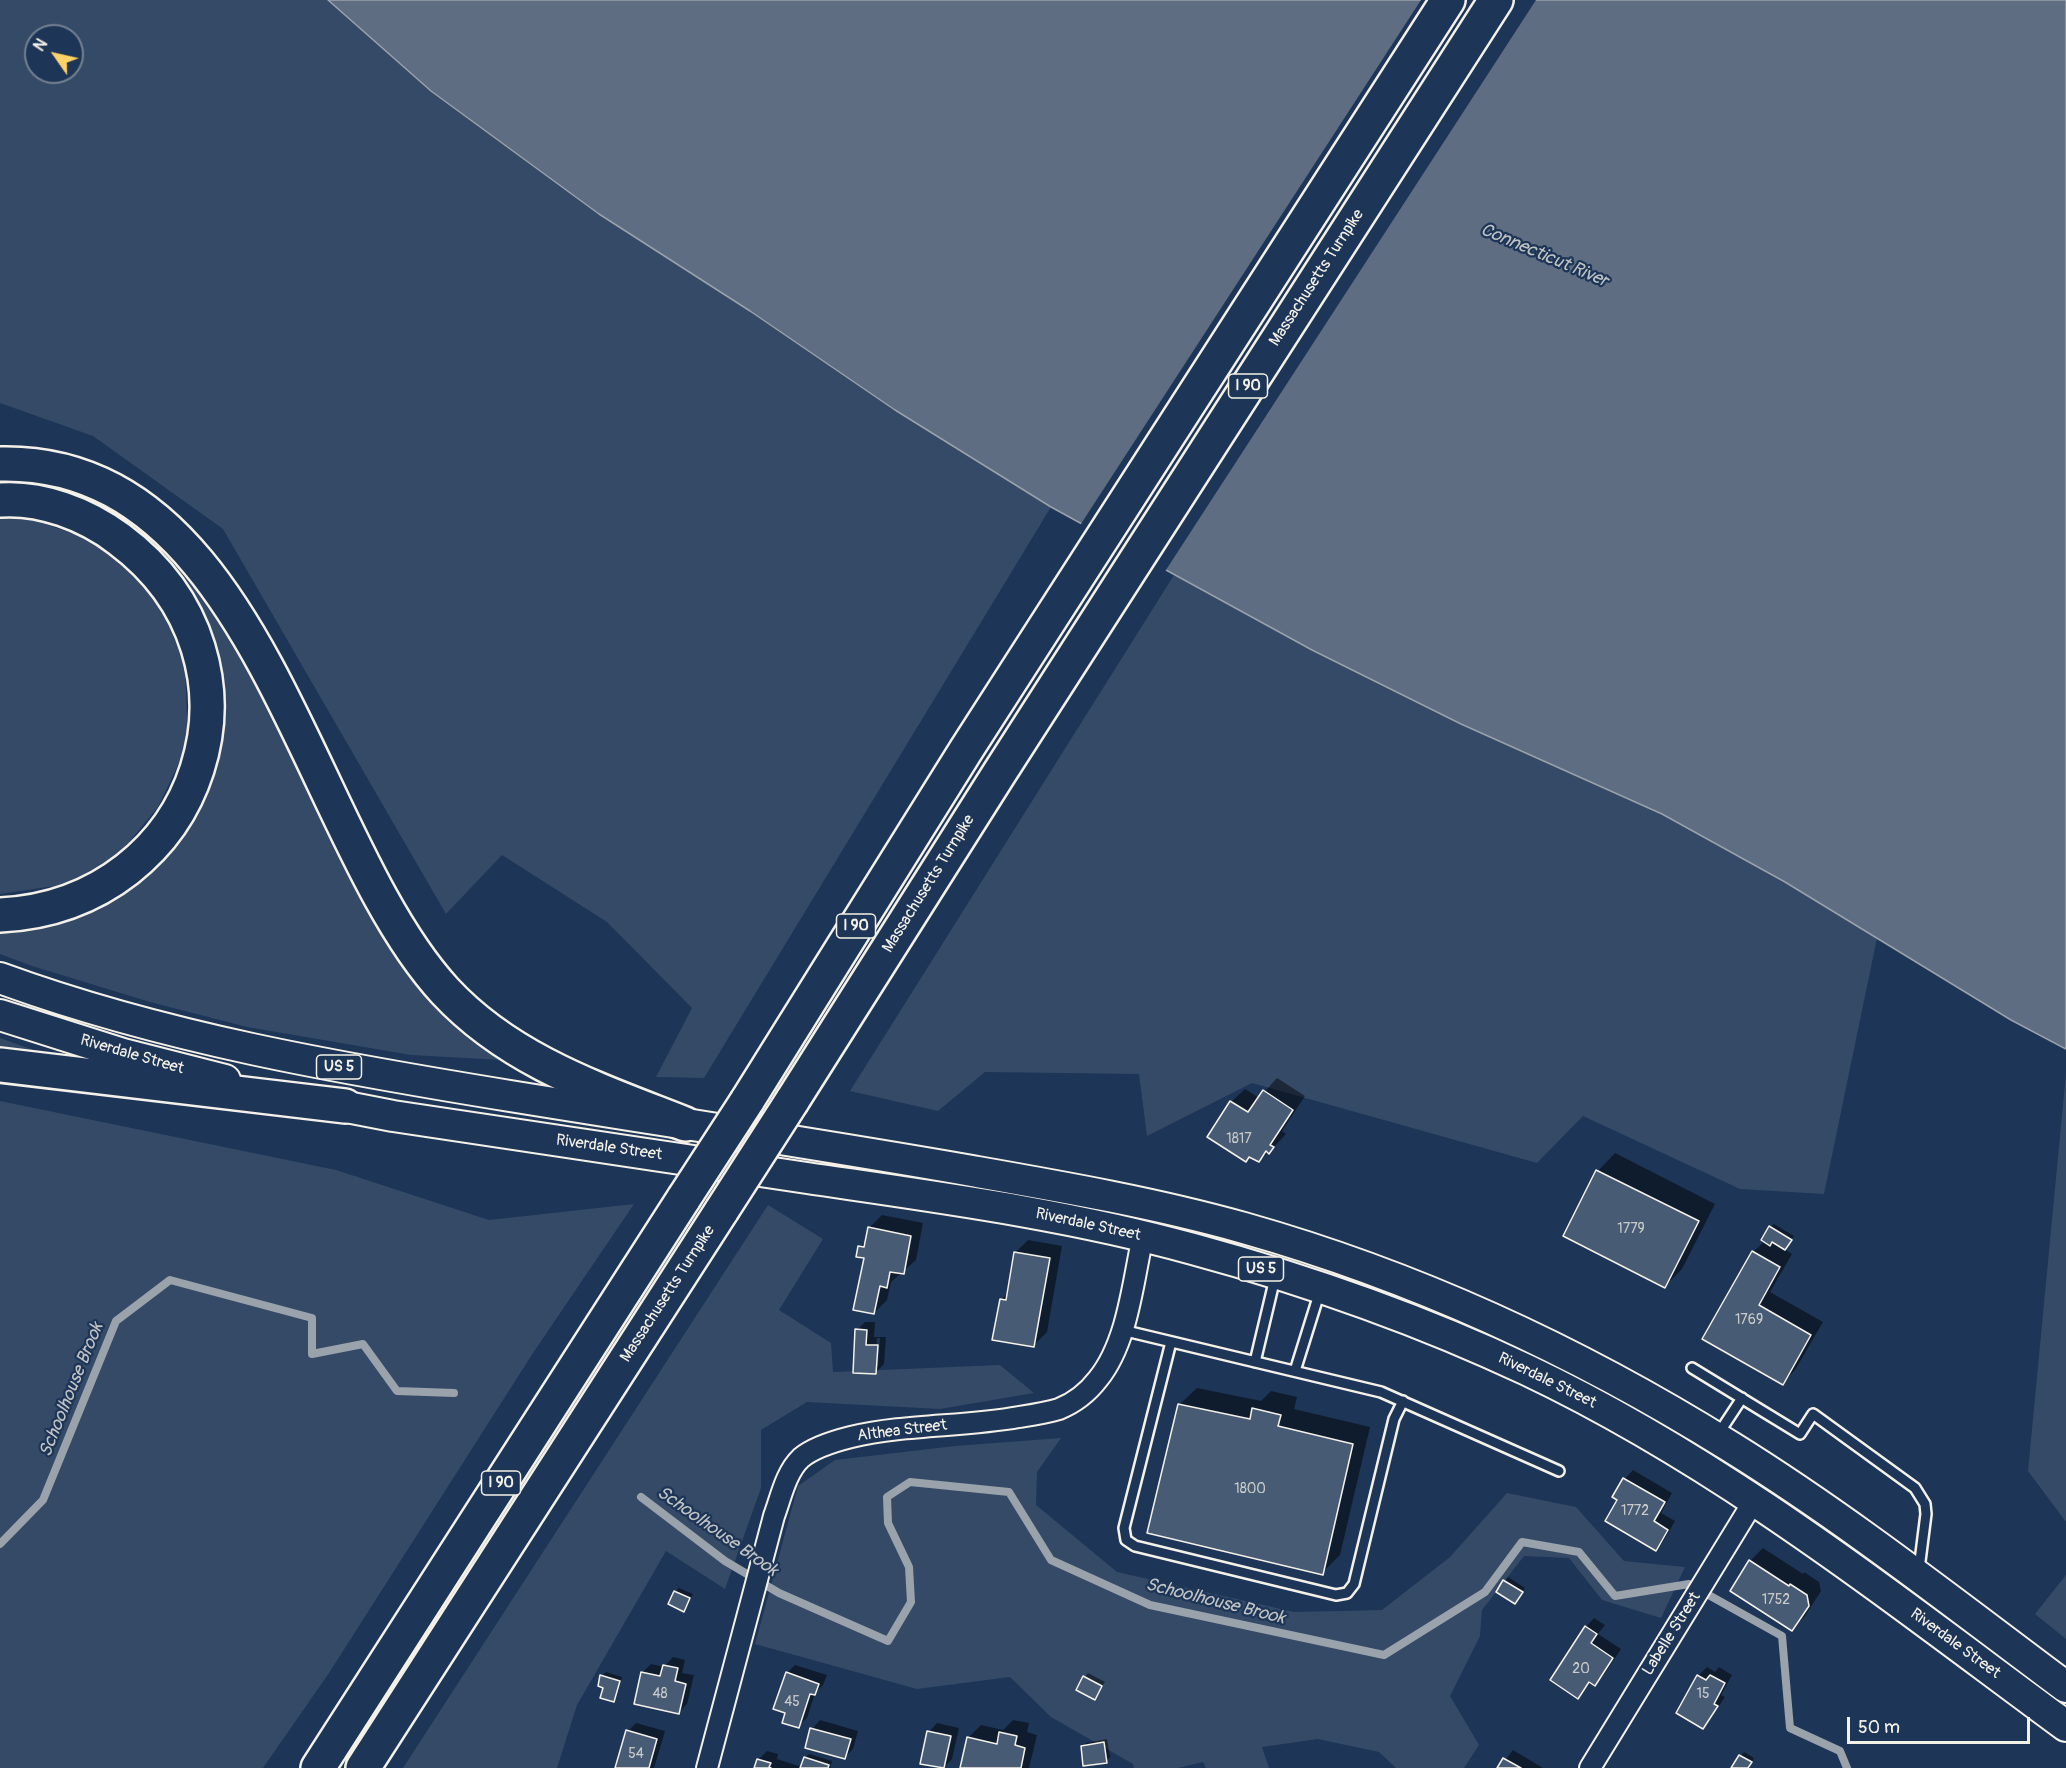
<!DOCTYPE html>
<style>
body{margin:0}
#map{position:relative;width:2066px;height:1768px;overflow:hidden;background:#1d3557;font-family:Pangolin,sans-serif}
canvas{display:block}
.north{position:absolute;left:24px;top:24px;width:60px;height:60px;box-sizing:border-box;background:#1d3557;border:2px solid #738091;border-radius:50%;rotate:304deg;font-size:16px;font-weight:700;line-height:24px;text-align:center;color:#f4f1e8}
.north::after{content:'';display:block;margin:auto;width:21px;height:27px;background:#ffd166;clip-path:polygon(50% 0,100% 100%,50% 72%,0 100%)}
.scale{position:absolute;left:1847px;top:1717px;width:183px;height:27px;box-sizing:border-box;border:3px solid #f4f1e8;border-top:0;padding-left:8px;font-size:18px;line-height:21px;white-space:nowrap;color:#f4f1e8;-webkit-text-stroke:4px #1d3557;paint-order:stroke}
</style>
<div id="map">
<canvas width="2066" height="1768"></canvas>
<div class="north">N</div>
<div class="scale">50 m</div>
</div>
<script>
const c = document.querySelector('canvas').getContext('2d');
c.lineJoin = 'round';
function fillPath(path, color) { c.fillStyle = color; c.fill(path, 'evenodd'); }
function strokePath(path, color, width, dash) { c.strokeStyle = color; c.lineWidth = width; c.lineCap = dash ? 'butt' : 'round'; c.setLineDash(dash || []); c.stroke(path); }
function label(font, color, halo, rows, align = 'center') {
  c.font = font + ' Pangolin,sans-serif'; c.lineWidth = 4.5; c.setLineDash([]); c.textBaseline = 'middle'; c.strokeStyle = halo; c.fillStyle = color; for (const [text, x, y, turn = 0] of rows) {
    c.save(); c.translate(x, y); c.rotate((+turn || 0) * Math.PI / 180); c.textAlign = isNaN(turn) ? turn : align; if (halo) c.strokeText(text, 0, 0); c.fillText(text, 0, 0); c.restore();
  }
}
fillPath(new Path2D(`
 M0 0H328L431 91 895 410 1051 507 704 1078 656 1077 692 1008 607 922 502 855 446 914 223 529 93 436 0 403ZM36 36H72V72H36Z
 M15 514 89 539 153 587 185 665 188 744 158 807 120 853 68 884 0 894V515Z
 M177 563 201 589 237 644 380 929 413 980 454 1025 502 1060 411 1055 247 1027 150 1002 32 966 0 954V928H27L99 910 155 867 193 817 219 752 221 681 198 610 172 568Z
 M1174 575 1312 650 1461 724 1662 814 1785 882 1877 938 1824 1194 1740 1189 1583 1116 1537 1163 1252 1083 1147 1136 1139 1074 985 1072 938 1111 850 1091Z
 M0 1038 50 1056 0 1054Z
 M2066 1073V1522L2028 1471Z
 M0 1101 336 1170 489 1220 634 1204 533 1353 329 1673 263 1768H0Z
 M768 1205 823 1239 779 1310 831 1343 833 1372 1000 1365 1034 1393 940 1409 807 1402 761 1430V1488L725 1589 666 1551 577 1705 557 1768H403Z
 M1061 1438 1037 1472 1036 1505 1117 1572 1294 1612 1382 1610 1450 1557 1507 1493 1576 1507 1624 1561 1685 1567 1661 1618 1602 1600 1569 1558 1524 1556 1482 1610 1480 1636 1450 1696 1479 1745 1464 1768H1396L1379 1752 1318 1739 1262 1747 1269 1768H1206L1203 1762 1178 1768H1134L1133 1764 1051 1717 1010 1677 917 1689 755 1644 798 1486 835 1460 955 1446Z
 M2066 1575V1639L2035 1614Z`), '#354a67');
const water = new Path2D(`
 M328 0H2066V1049L2011 1020 1785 882 1662 814 1461 724 1312 650 1051 507 895 410 750 311 599 214 431 91Z`);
fillPath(water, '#5e6d82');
strokePath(water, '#9aa2ab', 1.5);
fillPath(new Path2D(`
 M1421 0H1536L1164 573 1079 527Z`), '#1d3557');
fillPath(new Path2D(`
 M1277 1078 1305 1096 1282 1131 1286 1134 1269 1152 1258 1161 1209 1136 1232 1101 1245 1089 1259 1098Z
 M1615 1153 1715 1204 1682 1269 1665 1286 1565 1236 1598 1171Z
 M882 1215 923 1223 916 1260 891 1282 887 1300 874 1313 865 1257 860 1247 867 1240 869 1228Z
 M1774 1224 1794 1236 1784 1249 1792 1254 1770 1292 1823 1322 1795 1370 1782 1383 1704 1339 1753 1252 1765 1241 1770 1227Z
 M1028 1240 1062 1246 1047 1332 1034 1345 1001 1300 1009 1292 1015 1253Z
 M865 1322H875L874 1337H886L884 1364 875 1373 857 1330ZM877 1338H880L878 1366H875Z
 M1197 1388 1261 1401 1271 1391 1297 1397 1294 1409 1370 1427 1340 1555 1322 1573 1179 1405Z
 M1633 1470 1672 1493 1661 1513 1675 1521 1664 1540 1656 1549 1619 1499 1614 1497 1625 1479Z
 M1763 1548 1803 1574 1804 1572 1819 1582 1821 1591 1805 1616 1792 1629 1750 1561Z
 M1508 1577 1525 1588 1518 1599 1498 1592Z
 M679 1588 693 1594 684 1610 675 1592Z
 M1594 1618 1605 1625 1598 1634 1621 1649 1603 1676 1595 1684 1591 1682 1578 1697 1586 1627Z
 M673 1657 685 1660 682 1673 694 1675 687 1704 679 1712 642 1673 651 1664 664 1667Z
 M795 1665 827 1675 823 1685 815 1693 807 1718 798 1726 787 1712V1673Z
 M1707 1667 1715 1672 1719 1667 1732 1675 1721 1695 1725 1697 1711 1718 1703 1727 1678 1712 1698 1676Z
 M606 1672 622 1677 617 1696 613 1700 604 1686 602 1676Z
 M1088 1673 1105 1682 1094 1698 1085 1677Z
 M820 1720 858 1731 853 1749 845 1757 812 1729Z
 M1013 1720 1029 1723 1027 1732 1037 1735 1029 1768H961L968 1738 981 1725 1003 1730Z
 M636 1723 665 1731 654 1768H617L628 1731Z
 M937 1723 959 1728 952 1759 943 1768 929 1732Z
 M1107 1739 1110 1757 1106 1761 1082 1747 1086 1743Z
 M1513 1750 1543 1768H1499Z
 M767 1751 778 1754 777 1759 802 1767 805 1758 809 1754 832 1761 830 1768H756L759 1759Z
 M1744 1752 1754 1758 1749 1768H1733Z`), '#0007');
strokePath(new Path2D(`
 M641 1497 725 1561 779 1593 888 1641 911 1602 909 1567 888 1523 887 1497 910 1482 1009 1492 1051 1560 1150 1605 1384 1655 1485 1592 1522 1542 1579 1552 1615 1596 1689 1584 1782 1636 1790 1728 1840 1751 1847 1768
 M0 1544 43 1500 116 1321 170 1280 312 1318V1354L363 1344 397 1391 454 1393`), '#9aa2ab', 8);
const building = new Path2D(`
 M1263 1090 1293 1110 1270 1145 1274 1147 1269 1154 1266 1151 1259 1162 1249 1157 1246 1162 1207 1137 1230 1101 1248 1112Z
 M1596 1170 1699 1221 1665 1288 1563 1236Z
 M1769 1226 1792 1240 1785 1250 1772 1242 1770 1246 1761 1240Z
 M868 1227 911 1236 904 1274 890 1272 887 1288 880 1286 874 1314 853 1310 864 1258 856 1257 858 1246 864 1247Z
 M1752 1251 1780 1267 1759 1305 1811 1335 1783 1385 1702 1339Z
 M1014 1252 1050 1258 1034 1347 992 1340 1000 1299 1006 1300Z
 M855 1329 867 1330 866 1345H878L876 1374 853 1373Z
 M1178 1404 1250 1419 1252 1408 1281 1415 1278 1426 1353 1444 1323 1575 1147 1533Z
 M1623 1478 1665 1502 1654 1521 1668 1530 1656 1551 1605 1521 1617 1500 1612 1497Z
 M1749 1560 1789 1586 1790 1584 1807 1595 1809 1606 1792 1631 1730 1591Z
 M1503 1580 1523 1592 1515 1604 1496 1592Z
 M674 1591 690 1598 684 1612 668 1604Z
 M1585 1626 1597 1634 1591 1643 1613 1658 1595 1686 1589 1682 1578 1699 1550 1680Z
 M663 1665 678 1668 675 1681 686 1684 679 1714 634 1704 641 1672 660 1676Z
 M786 1672 819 1684 815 1695 810 1694 799 1728 782 1723 785 1713 773 1709Z
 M600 1675 620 1681 614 1702 600 1698 603 1688 598 1686Z
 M1697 1675 1706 1680 1710 1675 1725 1683 1714 1704 1718 1706 1703 1729 1676 1713Z
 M1083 1676 1102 1686 1095 1700 1076 1690Z
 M810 1728 851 1739 845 1759 805 1748Z
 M626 1730 657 1739 649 1768H615Z
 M927 1731 951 1736 944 1768 920 1764Z
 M999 1732 1017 1736 1015 1745 1025 1748 1021 1768H960L967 1737 997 1744Z
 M1104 1742 1107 1763 1083 1766 1081 1746Z
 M1739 1755 1752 1762 1748 1768H1731Z
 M804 1757 829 1765 828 1768H800Z
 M1503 1758 1521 1768H1497Z
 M757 1759 771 1763 769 1767 771 1768H754Z`);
fillPath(building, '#485b74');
strokePath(building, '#f4f1e8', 1.5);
const service = new Path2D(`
 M1122 1330 1381 1392 1559 1471
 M1171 1342 1124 1528 1126 1540 1135 1546 1336 1595 1347 1593 1354 1584 1394 1419 1403 1401
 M1255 1362 1275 1278
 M1692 1368 1800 1434 1813 1414 1915 1488 1925 1504 1926 1514 1919 1569
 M1295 1371 1320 1291
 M1717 1436 1742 1398`);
const minor = new Path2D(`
 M707 1768 774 1516C781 1497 786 1472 801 1458 814 1447 835 1441 851 1437 906 1424 963 1427 1019 1417 1032 1415 1046 1413 1059 1409 1074 1403 1088 1392 1098 1379 1128 1342 1133 1281 1143 1236
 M1590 1768 1755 1499`);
const primary = new Path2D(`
 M0 978C164 1038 338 1068 510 1096 664 1121 818 1144 972 1171 1063 1187 1155 1203 1244 1228 1417 1277 1579 1352 1731 1447 1847 1519 1956 1605 2066 1687
 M0 1015 123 1054 225 1080
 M321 1102 393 1116C531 1136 669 1157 807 1178 936 1197 1067 1214 1193 1249 1307 1280 1419 1319 1527 1370 1723 1463 1892 1598 2066 1726`);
const motorway = new Path2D(`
 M0 464C259 458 305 839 445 991 510 1061 599 1090 685 1124
 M0 500C41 497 86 514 119 539 283 661 203 905 0 915
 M0 1065 345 1106
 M747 1101 966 750 1448 0
 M792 1101 1000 772 1496 0
 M318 1768 684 1198
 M363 1768 722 1210`);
strokePath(service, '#f4f1e8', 14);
strokePath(minor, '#f4f1e8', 24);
strokePath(primary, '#f4f1e8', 34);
strokePath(motorway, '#f4f1e8', 38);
strokePath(service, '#1d3557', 9);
strokePath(minor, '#1d3557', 20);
strokePath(primary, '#1d3557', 30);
strokePath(motorway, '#1d3557', 33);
const motorwayBridge = new Path2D(`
 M684 1198 747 1101
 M722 1210 792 1101`);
strokePath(motorwayBridge, '#f4f1e8', 38, []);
strokePath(motorwayBridge, '#1d3557', 33);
label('14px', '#c9cccb', null, [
 ["1817",1239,1139],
 ["1779",1631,1229],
 ["1769",1749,1320],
 ["1800",1250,1489],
 ["1772",1635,1511],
 ["1752",1776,1600],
 ["20",1581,1669],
 ["48",660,1694],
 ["15",1703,1694],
 ["45",792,1702],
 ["54",636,1754]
]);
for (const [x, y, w] of [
 [1248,386,39],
 [856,926,39],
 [339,1067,45],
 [1261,1269,45],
 [501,1483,39]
]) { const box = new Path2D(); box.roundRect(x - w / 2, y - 12, w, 24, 4.5); c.fillStyle = '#1d3557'; c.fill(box); strokePath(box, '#f4f1e8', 1.5); }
label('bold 15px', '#f4f1e8', null, [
 ["I 90",1248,386],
 ["I 90",856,926],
 ["US 5",339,1067],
 ["US 5",1261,1269],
 ["I 90",501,1483]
]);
label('16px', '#f4f1e8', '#1d3557', [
 ["Massachusetts Turnpike",1317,278,-57],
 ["Massachusetts Turnpike",929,884,-58],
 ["Riverdale Street",132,1055,16],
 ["Riverdale Street",609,1148,8],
 ["Riverdale Street",1088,1225,12],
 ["Massachusetts Turnpike",668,1294,-57],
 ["Riverdale Street",1547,1381,26],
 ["Althea Street",902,1431,-7],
 ["Labelle Street",1672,1634,-58],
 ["Riverdale Street",1955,1644,36]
]);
label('italic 18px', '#c0c3c4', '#1d3557', [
 ["Connecticut River",1544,256,23],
 ["Schoolhouse Brook",72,1390,-68],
 ["Schoolhouse Brook",717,1532,35],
 ["Schoolhouse Brook",1215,1602,14]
]);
</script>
